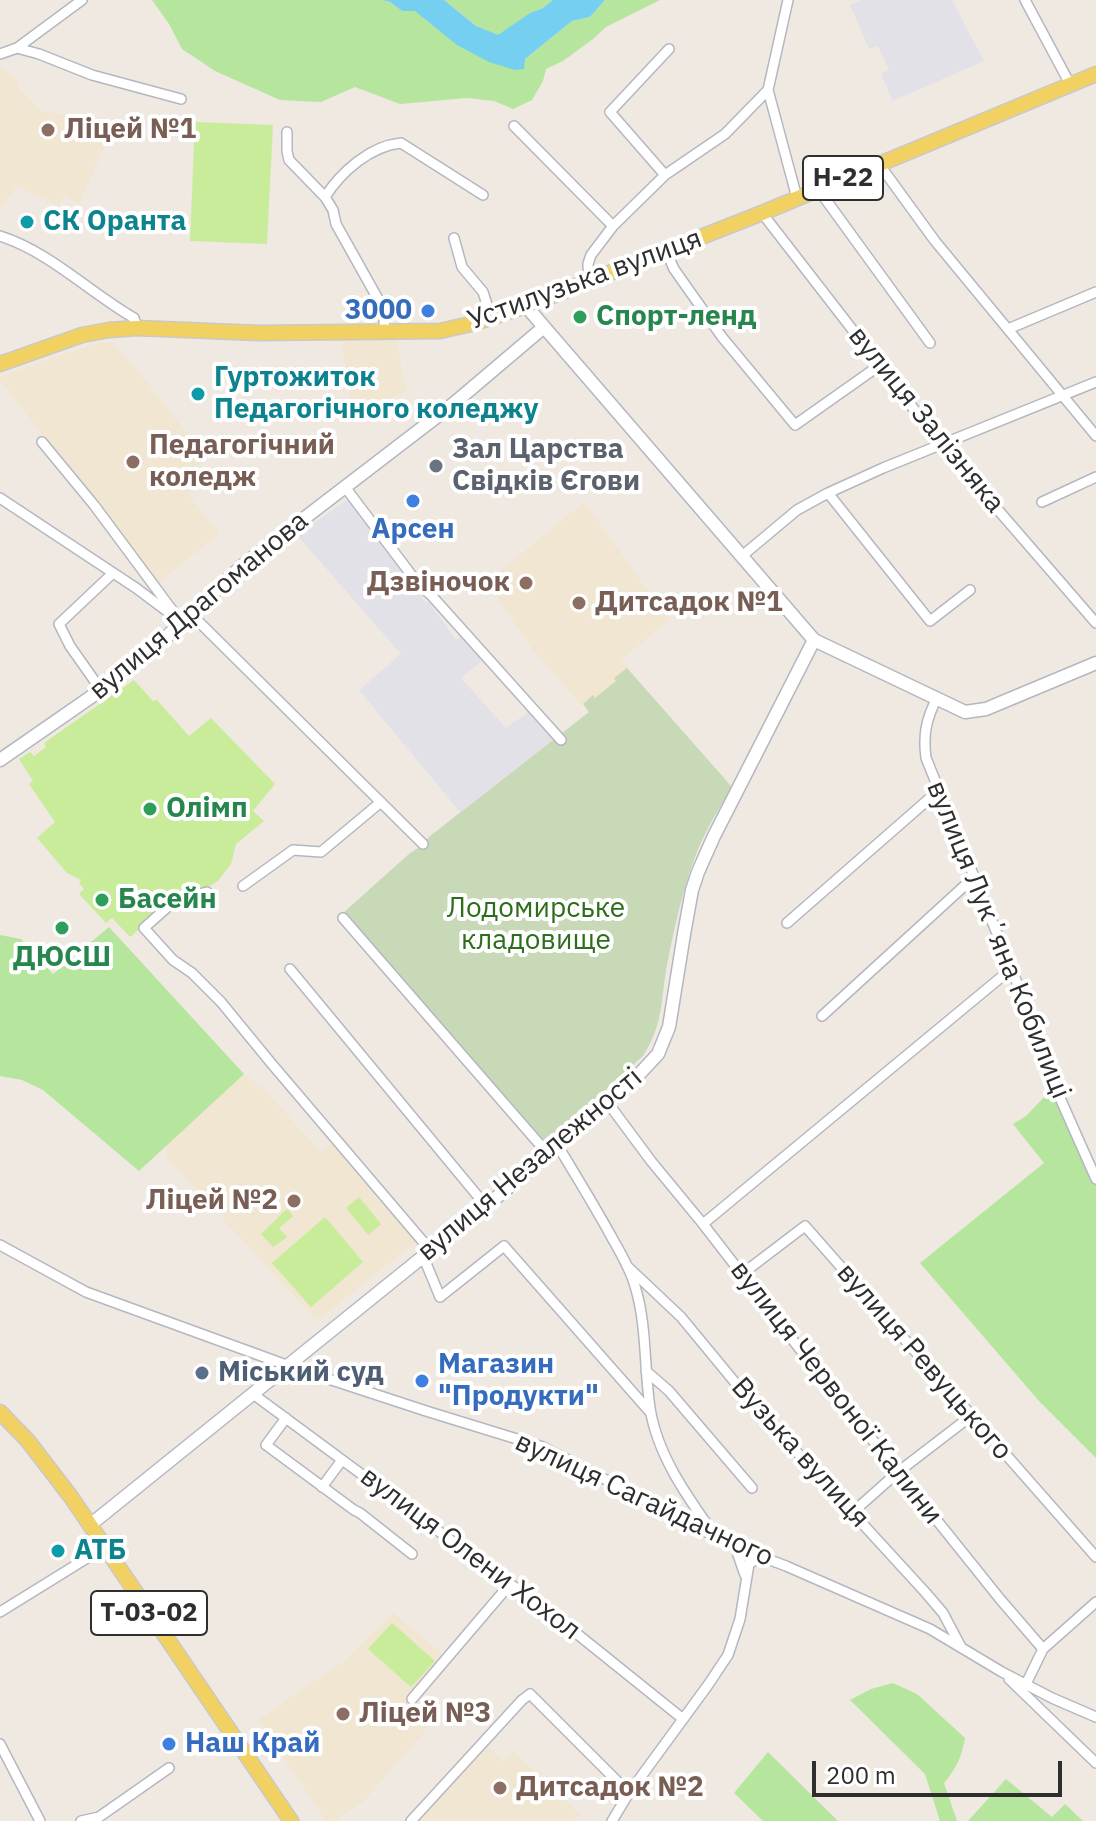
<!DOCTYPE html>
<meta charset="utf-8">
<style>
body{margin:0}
#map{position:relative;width:1096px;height:1821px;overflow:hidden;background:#efe9e1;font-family:"IBM Plex Sans",sans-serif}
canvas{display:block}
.scale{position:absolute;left:812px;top:1761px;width:250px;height:36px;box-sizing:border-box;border:4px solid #2e2e2e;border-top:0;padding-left:10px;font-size:24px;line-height:28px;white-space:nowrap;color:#2e2e2e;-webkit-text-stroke:6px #fff;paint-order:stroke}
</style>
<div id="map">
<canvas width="1096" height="1821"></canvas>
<div class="scale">200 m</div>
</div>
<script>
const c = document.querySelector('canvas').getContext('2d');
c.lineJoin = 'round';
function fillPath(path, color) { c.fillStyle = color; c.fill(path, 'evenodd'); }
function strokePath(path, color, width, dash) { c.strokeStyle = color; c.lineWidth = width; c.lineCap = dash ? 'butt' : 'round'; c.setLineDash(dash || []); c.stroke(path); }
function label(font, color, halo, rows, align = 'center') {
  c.font = font + ' "IBM Plex Sans",sans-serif'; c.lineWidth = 8; c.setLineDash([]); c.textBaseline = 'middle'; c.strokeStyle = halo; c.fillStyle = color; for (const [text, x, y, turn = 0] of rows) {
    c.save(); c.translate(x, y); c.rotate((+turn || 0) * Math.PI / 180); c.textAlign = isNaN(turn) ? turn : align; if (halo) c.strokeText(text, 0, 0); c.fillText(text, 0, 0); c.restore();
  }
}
fillPath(new Path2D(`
 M861 0H952L984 61 890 102 892 99 881 74 889 69 878 46 869 49 850 5Z
 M350 498 426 603 429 602 456 640 461 637 483 660 461 678 506 728 530 711 554 739 460 812 359 690 401 654 297 535Z`), '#e3e1e8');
fillPath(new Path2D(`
 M0 67 20 82 17 86 41 111 86 118 107 141 79 204 64 196 59 206 17 186 0 208Z
 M341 339 397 340 403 379 408 390 357 414 351 403Z
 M100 342 113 343 133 365 207 458 197 467 206 479 188 494 219 534 158 583 0 380V376Z
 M584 502 669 620 621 660 627 668 614 678 616 681 595 698 592 696 581 705 533 650 487 582Z
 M245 1073 258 1086 260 1085 321 1152 333 1142 417 1241 317 1321 167 1158 166 1145Z
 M392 1612 445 1656 410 1696 413 1708 431 1724 365 1800 335 1821H326L258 1720 348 1658Z
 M486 1746 502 1761 514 1751 580 1815 575 1821H419Z`), '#f0e6d1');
fillPath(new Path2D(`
 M152 0H382L390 2 402 11H415L428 19 525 59 572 21 590 17 605 0H660L606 27 593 39 563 61 546 69 543 81 532 100 513 109 494 101 467 98 400 104 355 87 321 102 280 100 215 71 182 49 169 24Z
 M444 0H553L543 8 530 13 498 36 476 26Z
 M109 927 244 1074 139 1171 43 1090 22 1080 0 1076V935L21 939 53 974Z
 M1052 1089 1096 1184V1458L1039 1401 920 1263 1044 1163 1013 1124 1026 1116Z
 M893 1683 917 1694 965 1738C962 1756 956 1769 944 1783L957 1821H940L925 1774 850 1700 871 1689Z
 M768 1752 838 1821H763L734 1793Z
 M1006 1779 1052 1817 1065 1804 1083 1821H968Z`), '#b6e59e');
fillPath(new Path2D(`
 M627 668 732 787C723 802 714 816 707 830 687 869 678 913 669 955 660 994 666 1020 643 1056L547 1144 343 913 410 853 418 848 430 836 589 712 583 704 593 695 595 698 616 681 614 678Z`), '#c8d9b8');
fillPath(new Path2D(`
 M195 122 273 125 267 244 190 241Z
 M134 680 153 701 157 700 189 736 211 718 275 784 253 811 264 821 236 844 231 864 218 881 204 889 179 894 130 937 112 918 106 923 79 894 84 889 79 883 81 880 67 873 37 838 55 822 29 784 33 781 19 759 30 752 34 756 46 747 44 743Z
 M359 1197 381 1224 368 1235 346 1208Z
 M287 1209 293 1216 279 1228 287 1237 273 1247 261 1234Z
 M325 1217 363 1262 311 1307 272 1263Z
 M392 1623 435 1661 411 1687 368 1649Z`), '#c9ec9a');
fillPath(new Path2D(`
 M382 0H444L476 26 498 35 530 13 543 8 553 0H605L590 17 572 21 525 59 524 69 515 70 489 62 457 45 415 11H402L390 2Z`), '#75cff0');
const street = new Path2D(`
 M788 0 768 90 797 198
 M1025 0 1070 84
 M17 48 39 54 92 75 181 99
 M0 54 17 48 82 0
 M514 126 613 226
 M287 132V151L289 160 325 197 333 210 336 224 383 308 385 331
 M879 164 935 241 1096 436
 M665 175 610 112 669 49
 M818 189 930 343
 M325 197C341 172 370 146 401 143L483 195
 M762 213 941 444 1096 623
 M0 236C50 252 89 292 134 318L137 328
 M454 238 462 267 483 292 491 317
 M666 251 674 269 722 337 795 425 880 365
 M589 282 588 264 591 255 613 226 665 175 725 134 768 90
 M1008 329 1096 292
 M42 442 94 505 181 622
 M345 487 419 585 431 595 561 740
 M828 493 930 621 970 590
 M0 498 136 588 172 615
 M1042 502 1096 477
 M742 556 797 510 828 493 883 468 1096 382
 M191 614 423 844
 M101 690 70 646 59 624 113 573
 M937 698C926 719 923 735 926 758L1045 1052 1052 1080 1096 1179
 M243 886 293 850 321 852 381 802
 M207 892 191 896H180L144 928 173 960 192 973 221 1002 271 1063 431 1251
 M343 918 548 1154
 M787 923 938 791
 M290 969 486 1206
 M822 1016 973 878
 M608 1103 651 1161 703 1224 806 1357 1000 1599 1043 1649 1026 1684
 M558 1146C576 1176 594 1205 611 1236 620 1252 630 1268 635 1286 647 1325 644 1367 650 1408 657 1454 686 1495 713 1533
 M703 1224 1011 969
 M0 1245 86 1292 289 1366 426 1411 543 1447 733 1546 786 1566 930 1629 1002 1672 1052 1698 1096 1717
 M423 1256 440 1297 504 1246 650 1412
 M627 1266 681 1317 752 1403 925 1592 943 1613 961 1647
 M742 1274 805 1226 1096 1557
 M646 1371 669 1391 752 1488
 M253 1394 510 1584 535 1600 683 1719
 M286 1418 266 1445 354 1510 360 1513 412 1554
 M322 1487 342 1460
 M853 1512 898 1472 971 1416
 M733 1546 737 1552 745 1575
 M0 1612 105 1547
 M1043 1649 1096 1602
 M1009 1679 1096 1763
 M412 1699 510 1584
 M0 1744 40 1821
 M81 1821 99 1817 169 1768
 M411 1821 522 1700 530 1694 629 1793
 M612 1821 629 1793 708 1685 728 1655 740 1619 749 1564 760 1557`);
const secondary = new Path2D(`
 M526 306 814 640 965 712 986 709 1096 663
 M0 760 101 690 161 642 242 566 452 405 544 327
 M90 1525 497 1197 631 1083 658 1054 669 1027 684 934 692 890 698 872 714 836 814 640`);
const primary = new Path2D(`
 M0 364 82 335 109 330 137 328 259 333 440 331 475 323 526 306 762 213 1096 74
 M0 1412 28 1441 71 1497 291 1821`);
strokePath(street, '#b4b7c1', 12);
strokePath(secondary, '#b4b7c1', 15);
strokePath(primary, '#c9c9c9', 17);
strokePath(street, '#fff', 9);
strokePath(secondary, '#fff', 12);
strokePath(primary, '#f2d163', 14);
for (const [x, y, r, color] of [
 [48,130,8,"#8d6e63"],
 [27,222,8,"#0f9aa8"],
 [428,311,8,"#3f7fe0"],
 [580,317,8,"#2e9e5b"],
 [198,394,8,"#0f9aa8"],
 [133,462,8,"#8d6e63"],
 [436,466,8,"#6b7280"],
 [413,501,8,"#3f7fe0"],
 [526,583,8,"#8d6e63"],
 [579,603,8,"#8d6e63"],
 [150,809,8,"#2e9e5b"],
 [102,900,8,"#2e9e5b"],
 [62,928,8,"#2e9e5b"],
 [294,1201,8,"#8d6e63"],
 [202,1373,8,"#5c6f8a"],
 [422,1381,8,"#3f7fe0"],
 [58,1551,8,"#0f9aa8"],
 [343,1714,8,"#8d6e63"],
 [169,1744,8,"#3f7fe0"],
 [500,1788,8,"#8d6e63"]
]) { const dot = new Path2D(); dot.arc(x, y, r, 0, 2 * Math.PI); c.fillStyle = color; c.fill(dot); strokePath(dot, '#fff', 3); }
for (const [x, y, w] of [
 [843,178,80],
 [149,1613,116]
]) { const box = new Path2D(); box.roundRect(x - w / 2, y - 22, w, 44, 6); c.fillStyle = '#fff'; c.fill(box); strokePath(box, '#2e2e2e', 2); }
label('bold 26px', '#2e2e2e', null, [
 ["Н-22",843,178],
 ["Т-03-02",149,1613]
]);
label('bold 28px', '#785e54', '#fff', [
 ["Ліцей №1",64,130],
 ["Педагогічний",149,446],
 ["коледж",149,478],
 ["Дзвіночок",510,583,"right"],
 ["Дитсадок №1",595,603],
 ["Ліцей №2",278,1201,"right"],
 ["Ліцей №3",359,1714],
 ["Дитсадок №2",516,1788]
], 'left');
label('bold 28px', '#0d838f', '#fff', [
 ["СК Оранта",43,222],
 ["Гуртожиток",214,378],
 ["Педагогічного коледжу",214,410],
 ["АТБ",74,1551]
], 'left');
label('28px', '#2e2e2e', '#fff', [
 ["Устилузька вулиця",585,280,-20],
 ["вулиця Залізняка",926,420,51],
 ["вулиця Драгоманова",199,606,-40],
 ["вулиця Лукʼяна Кобилиці",998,940,68],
 ["вулиця Незалежності",530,1165,-40],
 ["вулиця Ревуцького",924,1362,49],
 ["вулиця Червоної Калини",836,1393,52],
 ["Вузька вулиця",800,1453,48],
 ["вулиця Сагайдачного",644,1500,25],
 ["вулиця Олени Хохол",470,1554,37]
]);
label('bold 28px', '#366cbe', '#fff', [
 ["3000",412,311,"right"],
 ["Арсен",413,530,"center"],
 ["Магазин",438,1365],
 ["\"Продукти\"",438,1397],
 ["Наш Край",185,1744]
], 'left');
label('bold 28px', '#27864d', '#fff', [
 ["Спорт-ленд",596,317],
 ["Олімп",166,809],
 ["Басейн",118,900],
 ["ДЮСШ",62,958,"center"]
], 'left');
label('bold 28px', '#5b616d', '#fff', [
 ["Зал Царства",452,450],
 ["Свідків Єгови",452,482]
], 'left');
label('28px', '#2c6e1b', '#fff', [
 ["Лодомирське",536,909],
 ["кладовище",536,941]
]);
label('bold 28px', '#4e5e75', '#fff', [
 ["Міський суд",218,1373]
], 'left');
</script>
